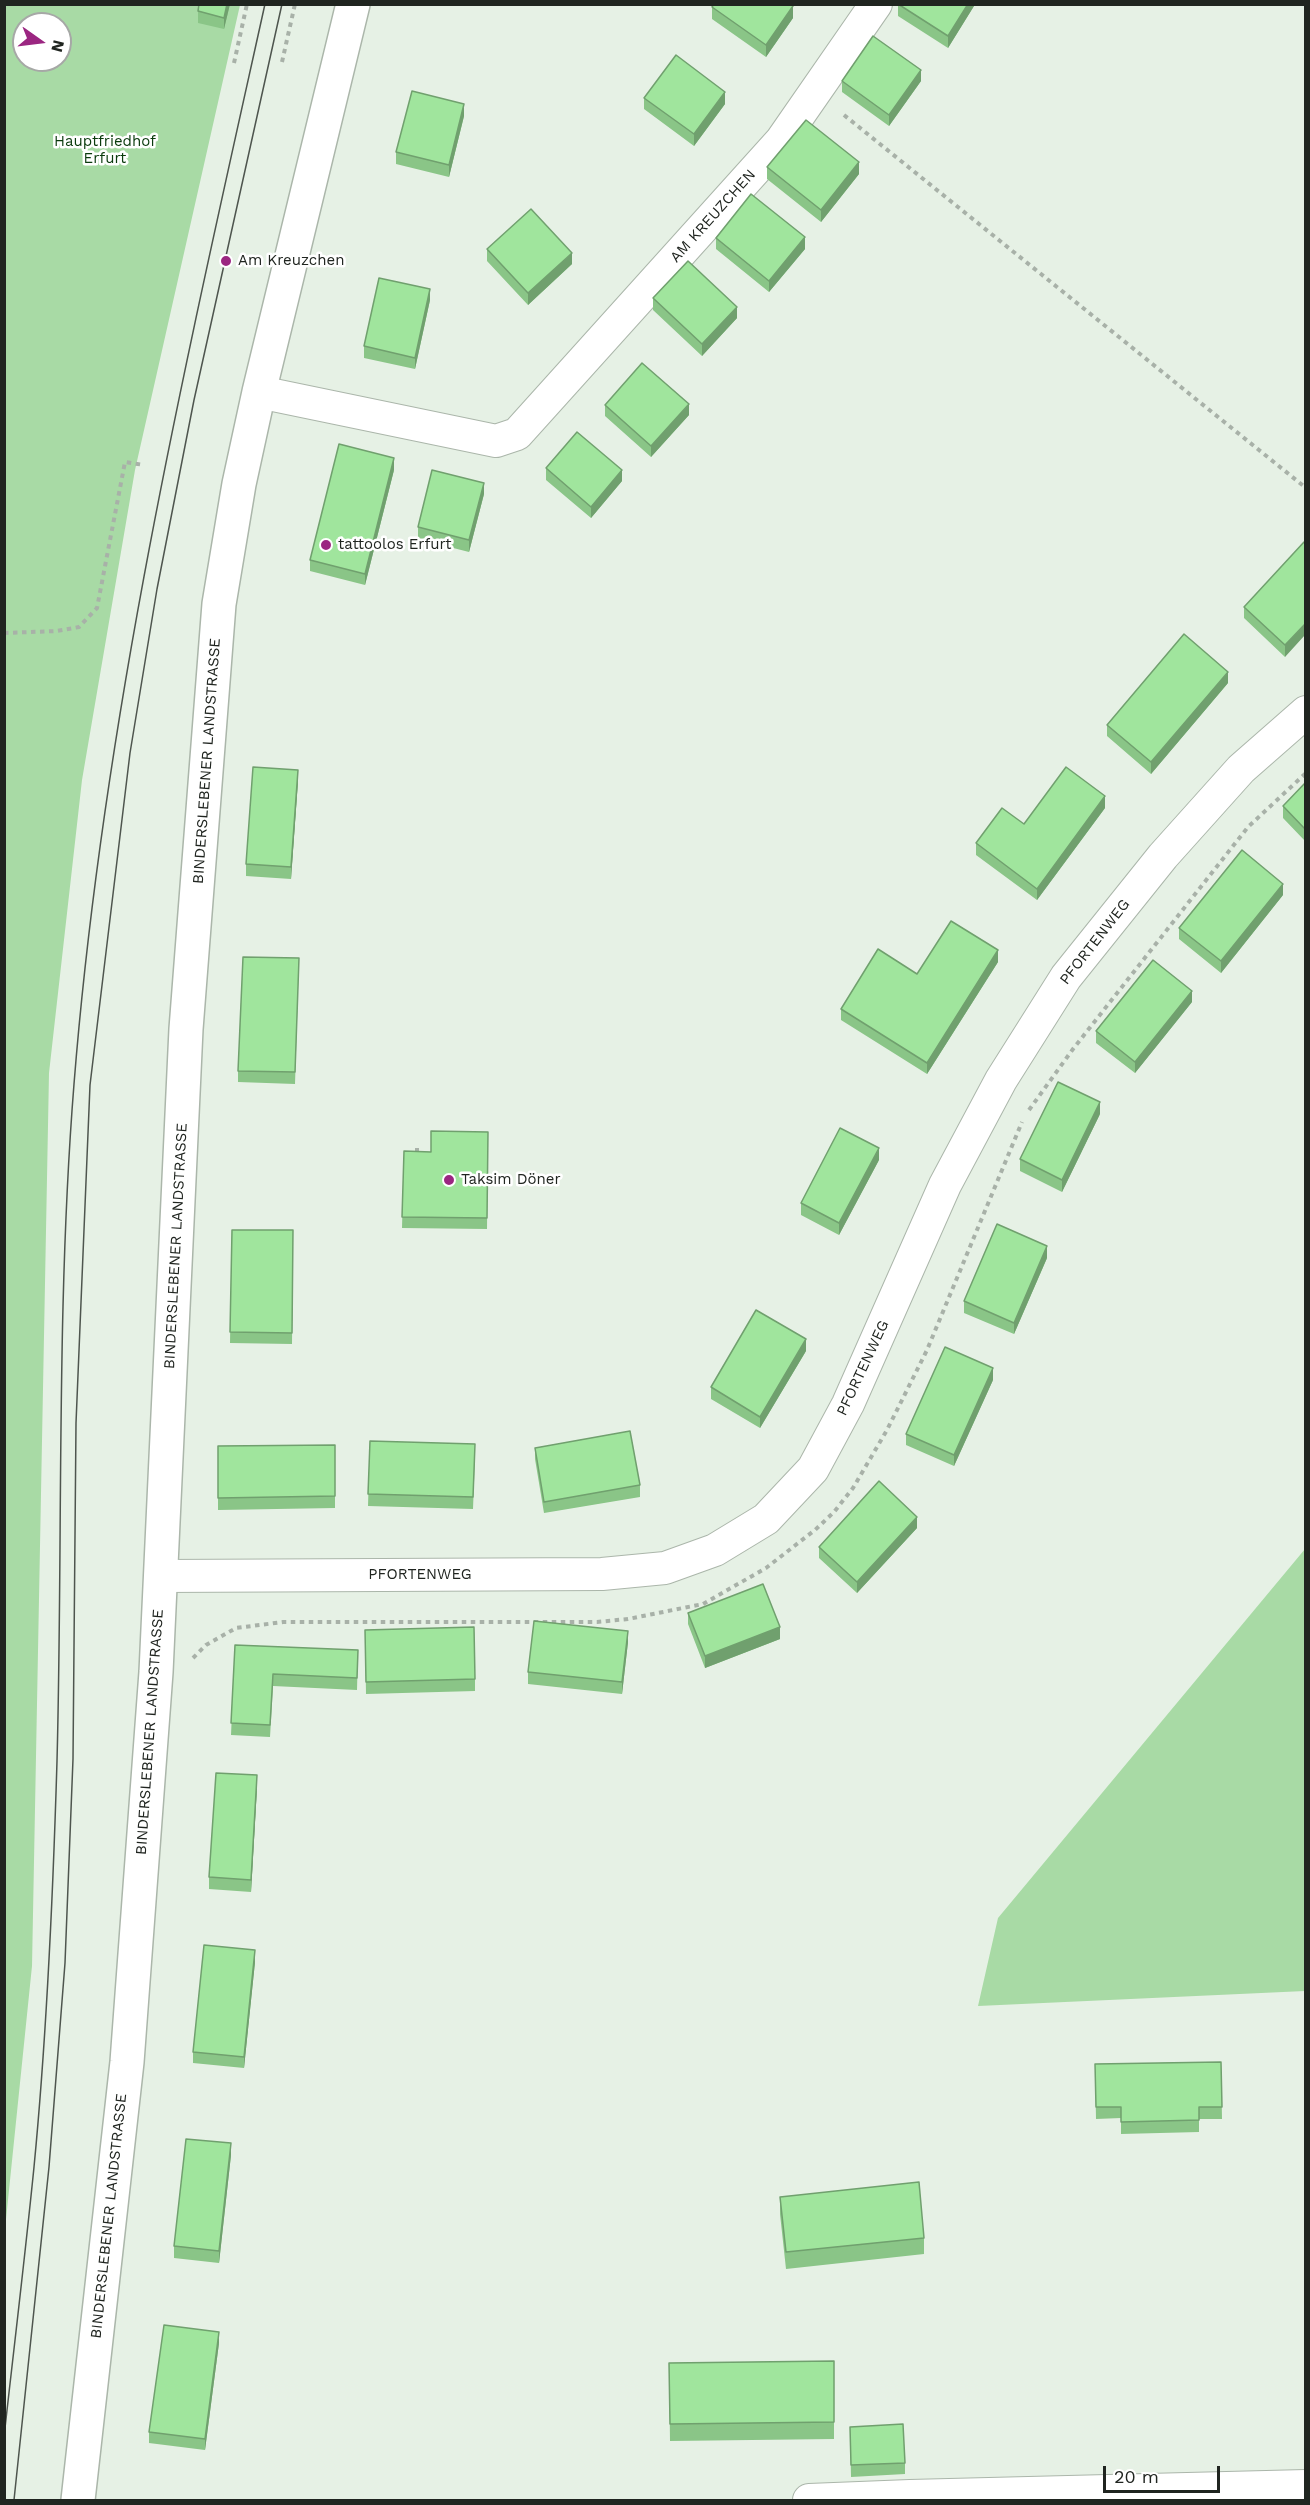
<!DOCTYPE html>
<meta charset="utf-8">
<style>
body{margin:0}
#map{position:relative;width:1310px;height:2505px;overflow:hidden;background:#e6f1e5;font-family:"Work Sans",sans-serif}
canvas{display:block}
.frame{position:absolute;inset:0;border:6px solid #202520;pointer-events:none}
.north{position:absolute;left:12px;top:12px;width:60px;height:60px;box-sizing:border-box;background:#fff;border:2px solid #a6a8a6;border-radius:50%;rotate:104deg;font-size:16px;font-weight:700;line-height:24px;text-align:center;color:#202520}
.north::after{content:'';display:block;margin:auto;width:21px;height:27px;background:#9b2681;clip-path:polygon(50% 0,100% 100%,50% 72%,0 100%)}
.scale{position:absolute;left:1103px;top:2466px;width:117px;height:27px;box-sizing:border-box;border:3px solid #202520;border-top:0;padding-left:8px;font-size:18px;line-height:21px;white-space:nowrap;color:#202520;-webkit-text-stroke:4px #fff;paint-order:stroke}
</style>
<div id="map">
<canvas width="1310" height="2505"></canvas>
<div class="frame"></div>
<div class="north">N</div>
<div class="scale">20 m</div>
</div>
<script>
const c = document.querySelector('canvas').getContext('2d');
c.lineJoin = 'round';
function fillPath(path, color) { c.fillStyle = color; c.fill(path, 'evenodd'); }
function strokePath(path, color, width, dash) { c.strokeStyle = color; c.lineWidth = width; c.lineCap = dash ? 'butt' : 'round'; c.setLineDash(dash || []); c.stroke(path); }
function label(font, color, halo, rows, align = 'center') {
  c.font = font + ' "Work Sans",sans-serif'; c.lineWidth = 5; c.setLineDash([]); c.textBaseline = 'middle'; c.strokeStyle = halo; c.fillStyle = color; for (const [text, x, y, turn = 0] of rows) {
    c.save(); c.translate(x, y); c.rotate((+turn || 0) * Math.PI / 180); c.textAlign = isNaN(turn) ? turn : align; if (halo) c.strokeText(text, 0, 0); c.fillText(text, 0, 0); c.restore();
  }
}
fillPath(new Path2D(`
 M5 5H240L135 470 82 780 49 1073 32 1966 5 2229ZM24 24H60V60H24Z
 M1305 1549V1991L978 2006 998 1918Z`), '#a8daa5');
const street = new Path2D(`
 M259 392 496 441 517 434 781 141 876 4
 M161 1576 602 1574 665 1568 715 1550 766 1519 813 1469 848 1404 945 1185 1001 1080 1066 977 1163 856 1241 769 1306 712
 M809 2500 910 2496 1306 2486`);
const secondary = new Path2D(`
 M78 2500 127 2062 156 1672 186 1029 219 604 239 484 259 392 353 4`);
strokePath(street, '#abb6aa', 34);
strokePath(secondary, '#abb6aa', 36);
strokePath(new Path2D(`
 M282 62 295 4
 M234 63 247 4
 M844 115 1306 488
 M4 633 57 631 79 627 97 608 125 462 144 465
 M1029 1110 1073 1049 1248 827 1306 773
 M417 1148V1157
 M193 1658 206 1645 236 1628 283 1622H597L628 1619 703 1604 766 1568 815 1530 834 1512 853 1488 887 1430 927 1350 1022 1122`), '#a8b1a8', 4, [4.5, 4.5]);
strokePath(street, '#fff', 32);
strokePath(secondary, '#fff', 33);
strokePath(new Path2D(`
 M4 2437C14 2347 25 2257 34 2167 47 2033 53 1896 57 1761 63 1536 56 1309 74 1084 103 718 186 361 265 4
 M14 2500 49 2167 65 1963 73 1759 76 1423 90 1085 130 753 157 589 194 400 282 4`), '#4e554e', 1.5);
fillPath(new Path2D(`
 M199 4H230L224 29 198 23V11Z
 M974 4V6L948 48 898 16V5Z
 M712 7 793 18 766 57 712 19Z
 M842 81H921L889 126 842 92Z
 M644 98 725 104 694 146 644 109Z
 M464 116 449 177 396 164V152Z
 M767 167 859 174 821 222 767 179Z
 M716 238 805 249 769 292 716 249Z
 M487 249 572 264 528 305 487 261Z
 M653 298 737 318 702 356 653 310Z
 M430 300 415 369 364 358V346Z
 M605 405 689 415 651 457 605 416Z
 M546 468 622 481 591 518 546 480Z
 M394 470 365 585 310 571V560Z
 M484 494 469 552 418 539V527Z
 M1304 542 1285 657 1244 618V607Z
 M1228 683 1151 774 1107 736V725Z
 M298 781 291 879 246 876V864Z
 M1305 783V841L1283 818V806Z
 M1105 808 1037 900 976 855V843L1024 824Z
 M1283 895 1221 973 1179 939V928Z
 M299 958 295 1084 238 1082V1071Z
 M998 962 927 1074 841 1020V1009L917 974Z
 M1192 1002 1135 1073 1096 1043V1031Z
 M1100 1114 1062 1192 1020 1171V1159Z
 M488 1132 487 1229 402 1228 404 1151 431 1152Z
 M879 1160 839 1235 801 1215V1203Z
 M232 1230H293L292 1344 230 1343Z
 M1047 1258 1014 1334 964 1313V1301Z
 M806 1351 760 1428 711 1399V1387Z
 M993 1380 954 1466 906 1445V1434Z
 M370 1441 475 1456 473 1509 368 1506Z
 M335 1445V1508L218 1510V1446Z
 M535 1448 640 1485V1497L544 1513 535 1459Z
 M917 1528 857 1593 819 1558V1547Z
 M688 1613 780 1639 705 1668 688 1624Z
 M365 1630 475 1679V1691L366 1694Z
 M628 1642 622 1694 528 1684V1672Z
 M235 1645 358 1650 357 1690 273 1686 270 1737 231 1735Z
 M257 1787 251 1892 209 1889V1877Z
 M255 1962 244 2068 193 2063V2052Z
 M1221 2062 1222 2119H1199V2132L1121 2134V2118L1096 2119 1095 2064Z
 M231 2155 219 2263 174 2258V2246Z
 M780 2197 924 2238V2254L786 2269 780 2214Z
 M219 2343 205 2450 149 2443V2432Z
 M834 2361V2439L670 2441 669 2363Z
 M850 2427 905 2463V2474L851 2477Z`), '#8ac587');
fillPath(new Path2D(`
 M227 4H230L224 29V18Z
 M968 4H974V6L948 48V36Z
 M793 6V18L766 57V45Z
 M921 70V81L889 126V115Z
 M725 92V104L694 146V134Z
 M464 104V116L449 177V165Z
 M859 162V174L821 222V210Z
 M805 237V249L769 292V281Z
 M572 253V264L528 305V293Z
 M430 289V300L415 369V358Z
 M737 307V318L702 356V344Z
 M689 404V415L651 457V446Z
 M394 458V470L365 585V574Z
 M622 470V481L591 518V507Z
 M484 483V494L469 552V540Z
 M1305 624V635L1285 657V645Z
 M1228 672V683L1151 774V762Z
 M298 770V781L291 879V867Z
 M1105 796V808L1037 900V889Z
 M1283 884V895L1221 973V961Z
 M998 950V962L927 1074V1063Z
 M1192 991V1002L1135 1073V1062Z
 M1100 1102V1114L1062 1192V1180Z
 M879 1148V1160L839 1235V1223Z
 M1047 1246V1258L1014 1334V1323Z
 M806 1339V1351L760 1428V1417Z
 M993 1368V1380L954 1466V1455Z
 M917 1517V1528L857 1593V1582Z
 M780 1627V1639L705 1668V1656Z
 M628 1631V1642L622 1694V1682Z
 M257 1775V1787L251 1892V1880Z
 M255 1950V1962L244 2068V2057Z
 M231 2143V2155L219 2263V2251Z
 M219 2332V2343L205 2450V2439Z`), '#70a06e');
const building = new Path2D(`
 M199 4H227L224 18 198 11Z
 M714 4H791L793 6 766 45 712 7Z
 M898 4H968L948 36Z
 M873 36 921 70 889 115 842 81Z
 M676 55 725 92 694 134 644 98Z
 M412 91 464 104 449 165 396 152Z
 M806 120 859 162 821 210 767 167Z
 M751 194 805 237 769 281 716 238Z
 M531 209 572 253 528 293 487 249Z
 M688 261 737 307 702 344 653 298Z
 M379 278 430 289 415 358 364 346Z
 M642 363 689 404 651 446 605 405Z
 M577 432 622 470 591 507 546 468Z
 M339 444 394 458 365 574 310 560Z
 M432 470 484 483 469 540 418 527Z
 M1304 542 1305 544V624L1285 645 1244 607Z
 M1184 634 1228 672 1151 762 1107 725Z
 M253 767 298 770 291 867 246 864Z
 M1066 767 1105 796 1037 889 976 843 1002 808 1024 824Z
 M1305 783V829L1283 806Z
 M1242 850 1283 884 1221 961 1179 928Z
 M951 921 998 950 927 1063 841 1009 878 949 917 974Z
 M243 957 299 958 295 1072 238 1071Z
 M1153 960 1192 991 1135 1062 1096 1031Z
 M1058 1082 1100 1102 1062 1180 1020 1159Z
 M840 1128 879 1148 839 1223 801 1203Z
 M431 1131 488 1132 487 1218 402 1217 404 1151 431 1152Z
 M997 1224 1047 1246 1014 1323 964 1301Z
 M232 1230H293L292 1333 230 1332Z
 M756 1310 806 1339 760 1417 711 1387Z
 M945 1347 993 1368 954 1455 906 1434Z
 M630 1431 640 1485 544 1502 535 1448Z
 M370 1441 475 1444 473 1497 368 1494Z
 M335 1445V1496L218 1498V1446Z
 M879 1481 917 1517 857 1582 819 1547Z
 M763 1584 780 1627 705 1656 688 1613Z
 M534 1621 628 1631 622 1682 528 1672Z
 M474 1627 475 1679 366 1682 365 1630Z
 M235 1645 358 1650 357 1678 273 1674 270 1725 231 1723Z
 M216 1773 257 1775 251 1880 209 1877Z
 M204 1945 255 1950 244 2057 193 2052Z
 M1221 2062 1222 2107H1199V2120L1121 2122V2107H1096L1095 2064Z
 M186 2139 231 2143 219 2251 174 2246Z
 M919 2182 924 2238 786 2252 780 2197Z
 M164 2325 219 2332 205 2439 149 2432Z
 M834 2361V2422L670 2424 669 2363Z
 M903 2424 905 2463 851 2465 850 2427Z`);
fillPath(building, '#a0e59d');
strokePath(building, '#70a06e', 1.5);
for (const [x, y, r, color] of [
 [226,261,6,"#9b2681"],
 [326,545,6,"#9b2681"],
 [449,1180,6,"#9b2681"]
]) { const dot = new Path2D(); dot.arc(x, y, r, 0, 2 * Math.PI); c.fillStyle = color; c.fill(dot); strokePath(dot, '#fff', 2); }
label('15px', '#093a0c', '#fff', [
 ["Hauptfriedhof",105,142],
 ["Erfurt",105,159]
]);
label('15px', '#202520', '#fff', [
 ["AM KREUZCHEN",713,216,-48],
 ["BINDERSLEBENER LANDSTRASSE",207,761,-86],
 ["PFORTENWEG",1095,942,-52],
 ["BINDERSLEBENER LANDSTRASSE",176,1246,-87],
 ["PFORTENWEG",863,1368,-65],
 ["PFORTENWEG",420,1575],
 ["BINDERSLEBENER LANDSTRASSE",150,1732,-86],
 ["BINDERSLEBENER LANDSTRASSE",109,2216,-84]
]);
label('15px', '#202520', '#fff', [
 ["Am Kreuzchen",238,261],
 ["tattoolos Erfurt",338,545],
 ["Taksim Döner",461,1180]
], 'left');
</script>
